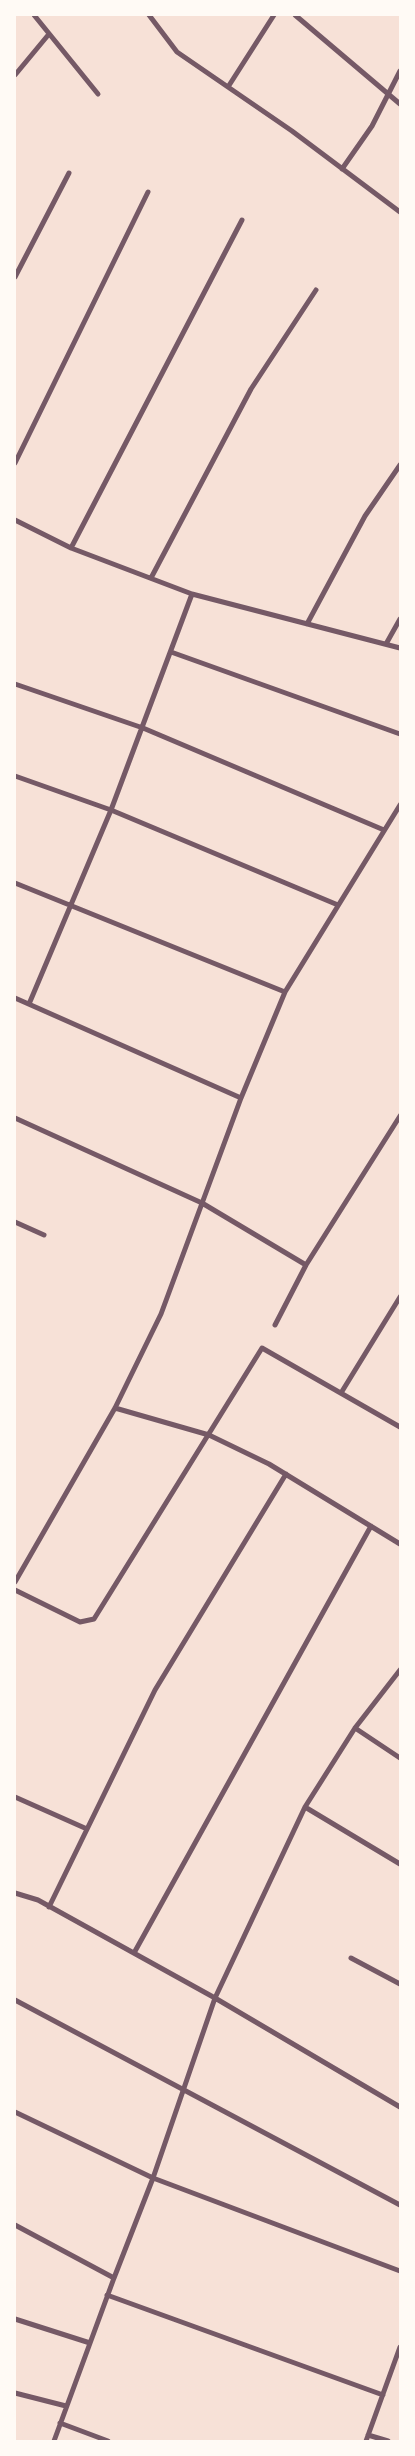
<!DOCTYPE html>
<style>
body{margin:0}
#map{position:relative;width:415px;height:2456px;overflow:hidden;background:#f7e1d7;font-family:Jost,sans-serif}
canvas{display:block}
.frame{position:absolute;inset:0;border:16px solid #fffaf5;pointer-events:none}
</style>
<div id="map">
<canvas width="415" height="2456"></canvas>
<div class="frame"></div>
</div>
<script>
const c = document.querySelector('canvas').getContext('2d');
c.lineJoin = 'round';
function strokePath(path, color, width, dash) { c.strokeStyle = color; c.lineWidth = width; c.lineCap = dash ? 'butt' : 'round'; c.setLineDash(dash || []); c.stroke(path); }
strokePath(new Path2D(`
 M34 15 98 94
 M149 15 177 52 292 131 400 212
 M295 15 400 104
 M15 75 49 34
 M228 87 274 15
 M342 169 372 126 400 71
 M15 277 69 173
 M15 463 148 192
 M15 520 71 548 192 594 400 648
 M71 548 242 220
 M151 578 251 389 316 290
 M307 624 365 516 400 465
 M386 644 400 619
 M171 652 400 734
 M15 684 143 728 384 830
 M15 776 111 810 338 905
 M15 883 285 992
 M15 998 241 1098
 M29 1004 111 810 192 594
 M15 1118 202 1203 306 1265
 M15 1222 44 1235
 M275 1325 306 1265 400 1116
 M341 1393 400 1297
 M115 1408 209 1435 269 1464 400 1544
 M15 1582 115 1408 161 1314 241 1098 285 992 400 805
 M15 1590 80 1622 94 1619 262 1348 400 1427
 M355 1728 400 1758
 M15 1797 87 1829
 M305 1807 400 1864
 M15 1893 38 1900 215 1998 400 2107
 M49 1907 155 1690 286 1474
 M134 1953 371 1526
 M351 1958 400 1984
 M15 2000 400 2205
 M15 2112 153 2178 400 2271
 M15 2225 114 2278 54 2441
 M114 2278 153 2178 215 1998 305 1807 355 1728 400 1670
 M107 2295 383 2395
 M15 2319 90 2343
 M15 2393 66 2406
 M60 2423 108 2441
 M368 2435 388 2441
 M366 2441 400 2347`), '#755966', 5);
</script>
